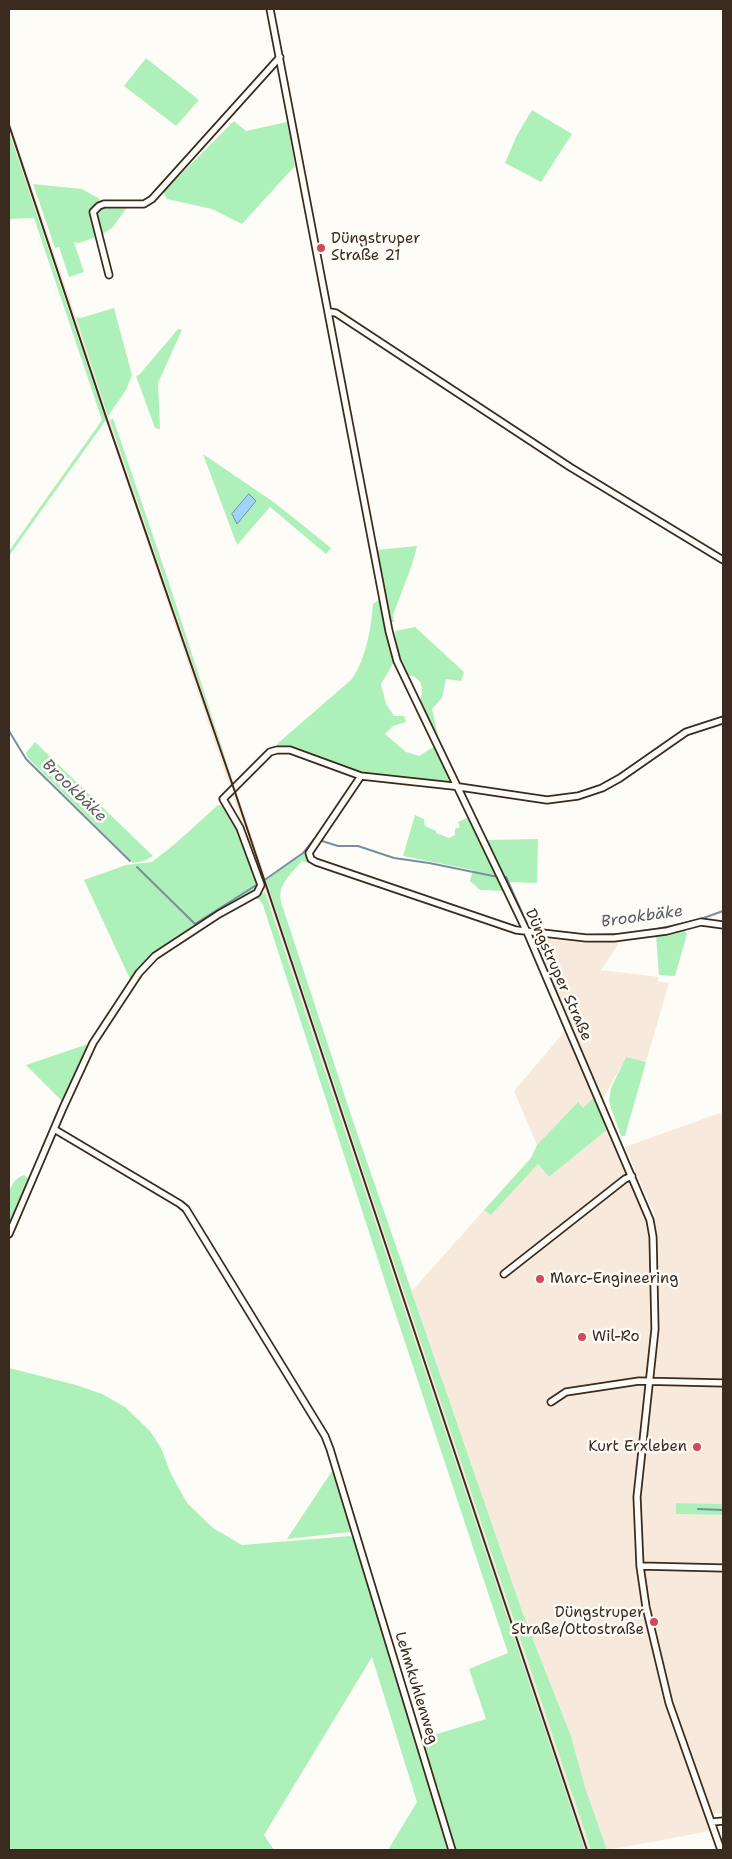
<!DOCTYPE html>
<meta charset="utf-8">
<style>
body{margin:0}
#map{position:relative;width:732px;height:1859px;overflow:hidden;background:#fdfcf7;font-family:"Shantell Sans",sans-serif}
canvas{display:block}
.frame{position:absolute;inset:0;border:10px solid #3b2a1e;pointer-events:none}
</style>
<div id="map">
<canvas width="732" height="1859"></canvas>
<div class="frame"></div>
</div>
<script>
const c = document.querySelector('canvas').getContext('2d');
c.lineJoin = 'round';
function fillPath(path, color) { c.fillStyle = color; c.fill(path, 'evenodd'); }
function strokePath(path, color, width, dash) { c.strokeStyle = color; c.lineWidth = width; c.lineCap = dash ? 'butt' : 'round'; c.setLineDash(dash || []); c.stroke(path); }
function label(font, color, halo, rows, align = 'center') {
  c.font = font + ' "Shantell Sans",sans-serif'; c.lineWidth = 5; c.setLineDash([]); c.textBaseline = 'middle'; c.strokeStyle = halo; c.fillStyle = color; for (const [text, x, y, turn = 0] of rows) {
    c.save(); c.translate(x, y); c.rotate((+turn || 0) * Math.PI / 180); c.textAlign = isNaN(turn) ? turn : align; if (halo) c.strokeText(text, 0, 0); c.fillText(text, 0, 0); c.restore();
  }
}
fillPath(new Path2D(`
 M9 120 286 937 591 1850H585L265 892 9 132Z
 M539 938 587 943 596 941 621 940 601 970 659 977 657 981 669 983 646 1062 626 1057 603 1099 535 942Z
 M565 1031 594 1097 583 1108 577 1103 537 1145 514 1091Z
 M723 1112V1504L676 1503V1514L723 1515V1814L715 1813 710 1831 607 1850 585 1787 571 1736 523 1614 412 1291 484 1210 491 1215 538 1164 549 1177 609 1128 646 1218H656L625 1147Z`), '#f7e9db');
fillPath(new Path2D(`
 M146 58 199 100 176 126 124 86Z
 M532 110 572 134 541 182 505 163 517 135Z
 M234 121 246 131 287 122 295 166 242 224 212 209 167 199 163 192Z
 M9 132 106 420 9 556V551L102 420 34 218 9 219Z
 M33 184 82 189 100 199 91 212 96 237 79 243 74 242 84 272 69 277 59 247 55 248Z
 M128 206 112 228 101 235C99 226 92 214 102 207Z
 M114 308 132 375 126 390 108 416 76 317 81 318Z
 M178 329 182 330 158 383 160 429 155 428 136 376 139 375Z
 M113 418 170 586 234 785 110 421Z
 M203 454 275 503 331 548 326 554 270 507 237 545Z
 M417 546 412 565 393 615 394 622H391L377 550Z
 M381 598 394 662 381 684 386 704 394 716H404L406 722 393 726 385 734 406 752 419 756 435 746 451 782 366 774 286 748 278 747 277 744 352 679C366 658 371 629 373 604Z
 M415 627 464 672 461 681 446 679 442 698 432 709 440 744 420 702 422 692 421 683 415 677 405 674 399 660 395 631Z
 M35 742 153 856 144 861 133 863 29 759 26 753Z
 M218 805 225 806 243 840 258 887 255 891 151 957 130 979 84 880 126 865 152 862 176 843Z
 M415 815 424 819 425 826 436 831V833L449 838 455 835V829L460 827 458 822 467 818 503 891 480 890 470 881 473 870 403 856Z
 M538 839 537 883 511 882 506 884 490 850 488 840Z
 M314 840 308 851 315 864 302 861C291 874 277 885 281 902L356 1130 523 1614 571 1736 585 1787 607 1850H591L266 880 304 853Z
 M265 892 585 1850H455L438 1794 439 1787H437L423 1741 424 1738 486 1719 469 1669 508 1653 391 1300 263 905 259 899H255V897Z
 M684 929 687 934 675 976 659 975 656 935Z
 M88 1044H90L63 1102 26 1065Z
 M626 1057 646 1062 625 1136H621L609 1102 611 1088Z
 M594 1097 609 1128 549 1177 538 1164 491 1215 484 1210 531 1158 537 1145 578 1102 583 1108Z
 M24 1175 29 1180 9 1228C9 1210 3 1182 24 1175Z
 M9 1368 76 1385 102 1394 125 1407 150 1431 161 1448 171 1474 187 1503 213 1528 242 1545 350 1536 356 1539 448 1850H388L417 1802 372 1657 264 1835 274 1850H9Z
 M334 1468 352 1530 351 1532 287 1539Z
 M676 1503 723 1504V1515L676 1514Z`), '#aef0b9');
const water = new Path2D(`
 M249 494 256 501 237 524 232 514Z`);
fillPath(water, '#9fd2fc');
strokePath(water, '#778fa3', 1);
strokePath(new Path2D(`
 M9 731 26 759 130 861
 M322 841 338 846H358L394 858 429 863 498 877
 M137 867 195 924 258 884
 M506 877 528 926 532 929 586 935 625 934
 M266 879 303 853 314 839
 M657 929 698 920 723 911
 M698 1509 723 1510`), '#778fa3', 2);
const street = new Path2D(`
 M270 9 389 631 397 661 527 932 650 1220 653 1237 655 1329 637 1497 640 1566 646 1607 669 1703 721 1850
 M109 275 93 212 99 206 104 204H144L152 199 280 57
 M330 312 336 313 570 467 723 560
 M361 776 309 853 311 859 316 862 516 930 586 938H614L667 931 701 922 723 925
 M54 1129 180 1204 186 1209 325 1436 330 1449 452 1850
 M9 1234 63 1108 93 1043 139 973 155 956 219 914 257 893 261 885 240 828 223 799 270 752 277 750H290L361 776 453 786 547 800 578 796 602 788 620 778 686 732 723 720
 M504 1274 625 1179 632 1176
 M551 1402 566 1392 639 1381 723 1383
 M640 1566 723 1568
 M712 1822 723 1821`);
strokePath(street, '#3b2a1e', 9);
strokePath(street, '#fdfcf7', 5.5);
strokePath(new Path2D(`
 M9 125 107 420 234 789 587 1850`), '#3b2a1e', 2);
for (const [x, y, r, color] of [
 [321,248,5,"#d1495b"],
 [540,1279,5,"#d1495b"],
 [582,1337,5,"#d1495b"],
 [697,1447,5,"#d1495b"],
 [654,1622,5,"#d1495b"]
]) { const dot = new Path2D(); dot.arc(x, y, r, 0, 2 * Math.PI); c.fillStyle = color; c.fill(dot); strokePath(dot, '#fdfcf7', 2); }
label('15px', '#3b2a1e', '#fdfcf7', [
 ["Düngstruper",331,239],
 ["Straße 21",331,256],
 ["Marc-Engineering",550,1279],
 ["Wil-Ro",592,1337],
 ["Kurt Erxleben",687,1447,"right"],
 ["Düngstruper",644,1613,"right"],
 ["Straße/Ottostraße",644,1630,"right"]
], 'left');
label('15px', '#3b2a1e', '#fdfcf7', [
 ["Düngstruper Straße",558,975,66],
 ["Lehmkuhlenweg",416,1688,73]
]);
label('italic 16px', '#595c61', '#fdfcf7', [
 ["Brookbäke",74,791,44],
 ["Brookbäke",642,917,-8]
]);
</script>
